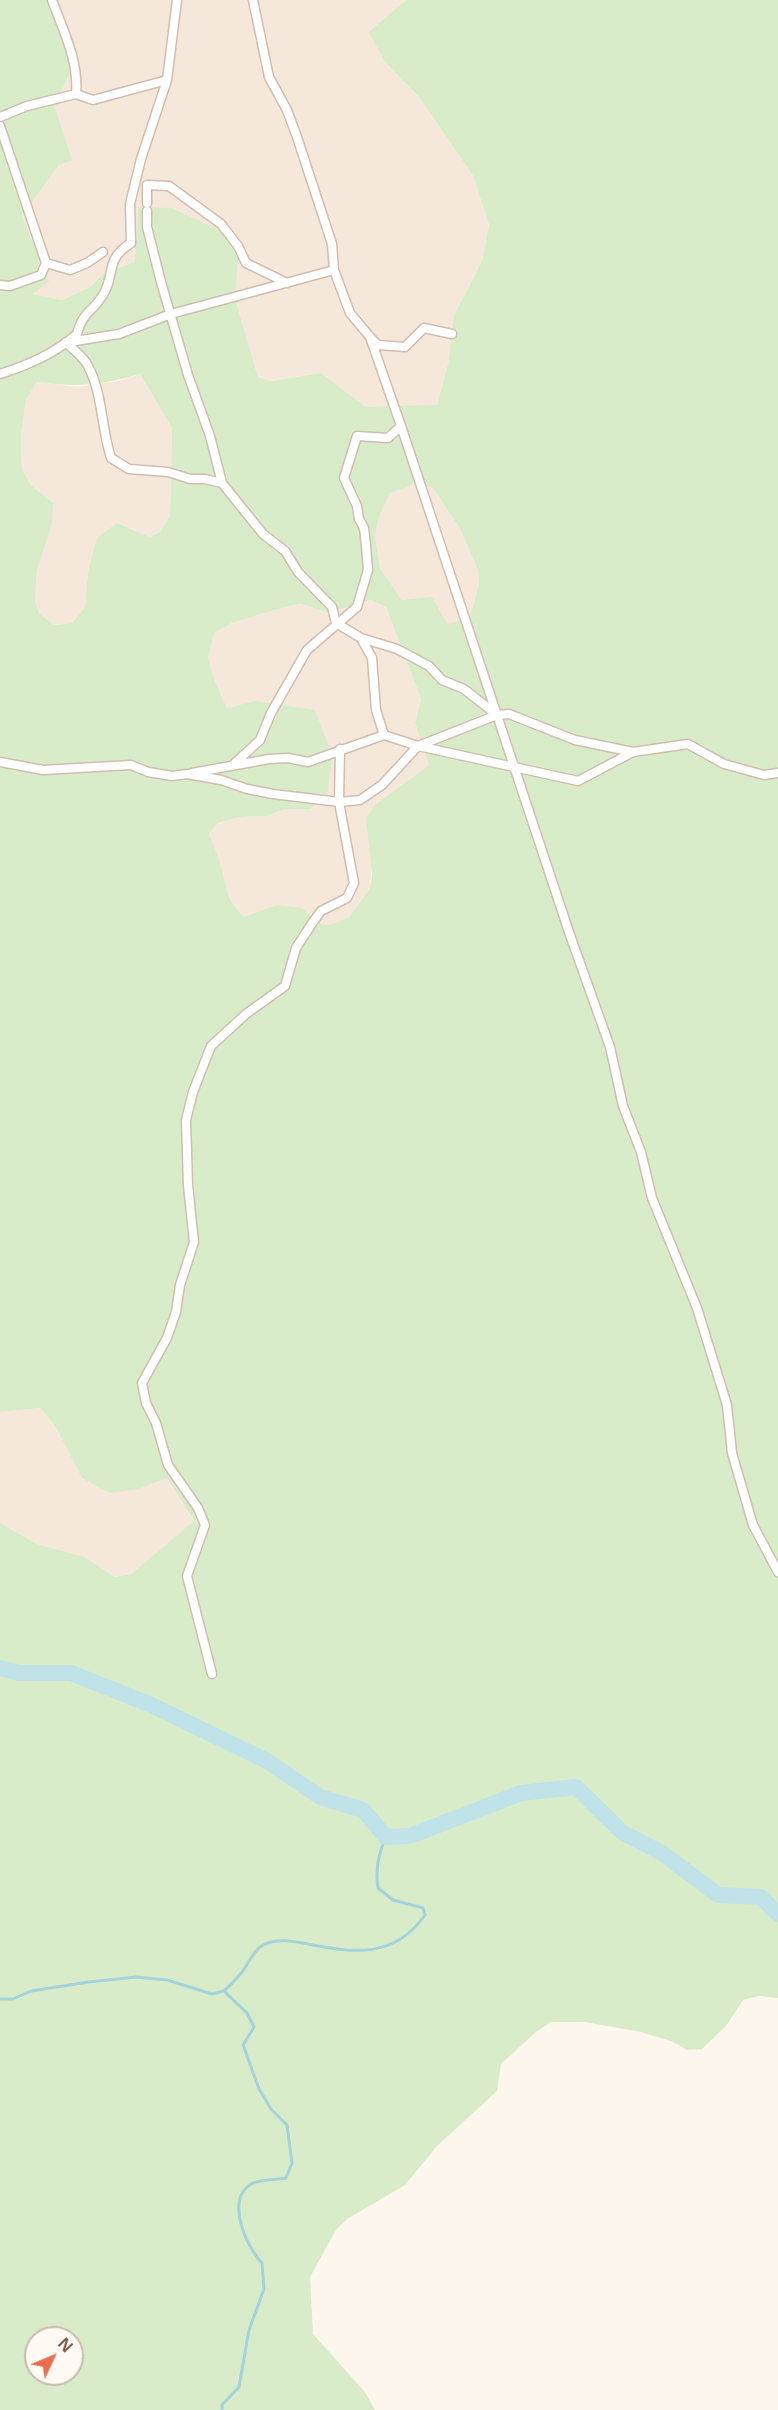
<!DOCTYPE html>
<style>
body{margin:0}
#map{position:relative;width:778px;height:2410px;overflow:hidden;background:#fdf6ec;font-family:"Open Sans",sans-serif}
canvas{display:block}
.north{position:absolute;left:24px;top:2326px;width:60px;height:60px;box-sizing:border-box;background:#fffaf3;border:2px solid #cabbb1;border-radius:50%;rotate:46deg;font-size:16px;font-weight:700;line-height:24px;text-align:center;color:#7a5c4d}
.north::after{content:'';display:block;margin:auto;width:21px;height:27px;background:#e76f51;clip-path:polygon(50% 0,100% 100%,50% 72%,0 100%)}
</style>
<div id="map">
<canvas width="778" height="2410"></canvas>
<div class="north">N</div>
</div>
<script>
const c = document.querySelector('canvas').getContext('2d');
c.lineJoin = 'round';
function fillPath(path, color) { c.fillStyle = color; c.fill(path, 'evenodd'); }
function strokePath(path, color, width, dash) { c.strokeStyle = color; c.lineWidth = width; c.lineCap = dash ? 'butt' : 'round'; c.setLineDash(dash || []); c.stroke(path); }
fillPath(new Path2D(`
 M47 0H406L391 15 385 62 420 98 473 176 489 225 482 261 454 315 448 364 437 406 366 407 321 373 271 381 258 377 235 298 135 262 105 272 90 287 62 300 31 294 22 216 59 165 54 105 70 74 68 50Z
 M140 374 172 428 170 516 160 532 150 537 117 523 88 572 85 607 72 623 54 625 39 613 35 602 37 570 53 503 31 485 22 470 21 434 26 400 37 382 77 387 118 381Z
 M414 481 433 488 460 529 478 570 479 583 470 617 447 624 402 600 380 568 375 536 378 520 390 493 408 487Z
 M372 600 386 607 421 699 415 723 429 765 376 804 370 888 350 918 329 925H321L302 908 261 912 244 917 235 908 223 883 221 867 209 834 218 823 239 817 267 816 285 809 310 808 255 701 227 709 215 681 208 657 213 633 232 623 285 607 300 604 329 613Z
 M40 1408 55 1426 83 1478 139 1489 167 1478 194 1522 131 1574 115 1577 85 1557 37 1544 0 1523V1412Z`), '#f5e8da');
fillPath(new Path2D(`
 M0 0H47L68 50 70 74 54 105 72 160 59 165 22 216 49 282 32 294 62 300 90 287 105 272 135 262 138 207 171 208 222 231 238 257 235 298 258 377 271 381 321 373 366 407 437 405 448 364 454 315 482 261 489 225 473 176 420 98 385 62 369 32 406 0H778V1998L759 1996 743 2000 726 2026 702 2049 687 2050 671 2041 641 2032 585 2022H551L536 2032 501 2064 497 2091 437 2146 405 2185 347 2219 336 2230 310 2277 313 2334 365 2392 375 2410H0V1523L37 1544 85 1557 115 1577 131 1574 194 1521 167 1478 139 1489 110 1493 82 1478 55 1426 40 1408 0 1412ZM140 374 172 428 170 516 160 532 150 537 117 523 97 538 88 572 85 607 72 623 54 625 39 613 35 602 37 570 52 523 53 503 31 485 22 470 21 434 26 400 37 382C76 388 102 385 140 374ZM414 481 433 488 460 529 478 570 479 583 470 617 447 624 432 597 402 600 380 568 375 536 378 520 390 493 408 487ZM371 600 386 607 421 699 415 723 429 765 376 804 366 818 372 874 370 888 349 918 329 925H322L302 908 277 905 244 917C227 901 226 887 221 866 218 855 213 845 209 834L218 823 239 817 267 816 285 809H310L328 791 332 755 315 710 255 701 227 708 215 681 208 657 214 633 232 623 285 607 300 604 329 613ZM36 2338H72V2374H36Z`), '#d8ecc9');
strokePath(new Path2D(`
 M0 1999H13L31 1991 89 1982 136 1977 167 1980 212 1994 224 1991C231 1985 237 1978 243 1971 249 1962 253 1951 263 1945 277 1938 292 1941 308 1944 354 1953 394 1959 425 1915L423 1908 393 1900 378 1888C375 1869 378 1854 386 1837
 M222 2410V2405L239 2387 249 2330 264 2289 262 2263C246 2246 224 2198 253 2183 262 2179 276 2180 286 2178L292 2163 287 2125 271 2109 259 2089 243 2045 254 2027 247 2013 224 1991`), '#a5d3da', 3);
strokePath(new Path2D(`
 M0 1668 19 1673H71L149 1704 267 1761 320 1797 363 1810 386 1837 410 1836 521 1793 576 1787 623 1833 662 1853 718 1895 761 1897 778 1914`), '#bfe3e8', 16);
const street = new Path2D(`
 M52 0C63 30 79 61 76 94
 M253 0 269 77 287 110 297 137 332 244 334 270 350 313 370 337 401 426 570 935 610 1047 623 1106 641 1152 652 1198 697 1308 727 1405 732 1453 753 1525 778 1572
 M0 117 27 106 76 94 93 100 167 80
 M0 126 46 263
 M147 203V185L169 186 221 224 238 246 246 263 287 283
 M147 211V227L161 282 188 375 210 436 222 483
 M0 285 10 286 41 275 46 263 70 270 87 263 103 252
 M370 337 378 345 405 347 424 328 452 334
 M66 342C73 350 84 357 88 366 103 394 101 428 111 458L129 469 168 472 190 479H205L222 483 263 534 285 551 298 572 332 607 336 623 361 638 397 649 429 666 442 680 464 689 497 715
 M69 342 119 334 171 314 334 270
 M0 374C28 365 54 354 77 334 83 311 92 313 103 295 116 274 104 260 131 243L130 204 141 159 167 80 177 0
 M361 638 372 658 376 710 384 735
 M0 762 43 770 131 765 148 772 172 776 187 774 221 780 247 789 273 794 339 802 360 800 382 785 418 746 578 781 633 752
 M234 764 260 740 271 713 307 650 357 607 368 570 366 546 364 528 359 519 357 506 344 478 357 436 388 438 401 426
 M192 773 269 759 288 758 308 762 384 735 418 746 497 715 509 714 575 740 633 752 688 744 724 764 764 775 778 773
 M212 1674 187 1576 205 1525 198 1508 168 1465 156 1423 146 1403 142 1383 167 1338 176 1312 180 1285 194 1242 188 1185 186 1120 193 1092 211 1046 246 1014 285 986 296 948 313 922 321 911 347 898 354 883 339 802 340 749`);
strokePath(street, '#d1beb0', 11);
strokePath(street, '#fff', 8);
</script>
